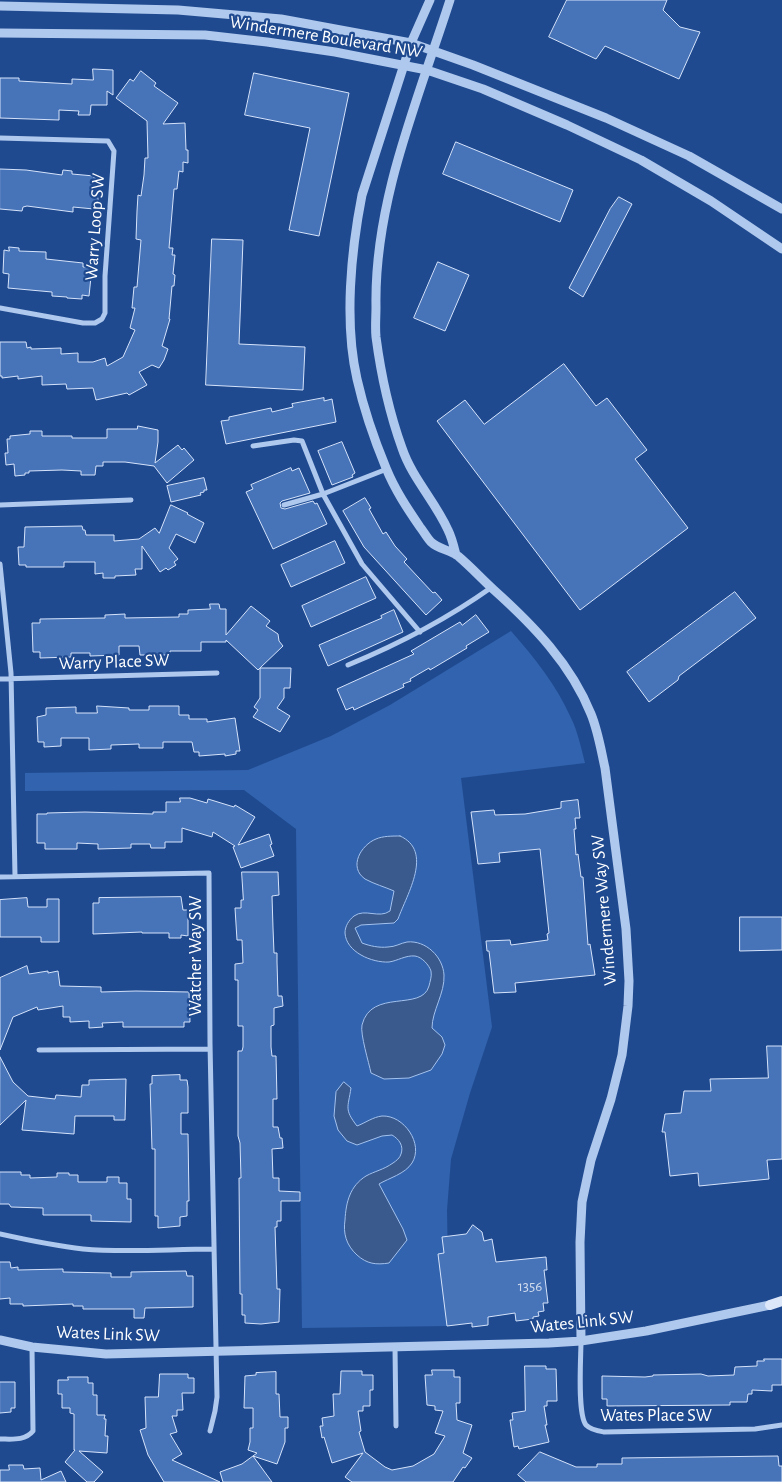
<!DOCTYPE html>
<style>
body{margin:0}
canvas{display:block;background:#1f4a90}
</style>
<canvas width="782" height="1482"></canvas>
<script>
const c = document.querySelector('canvas').getContext('2d');
c.lineJoin = 'round';
function fillPath(path, color) { c.fillStyle = color; c.fill(path, 'evenodd'); }
function strokePath(path, color, width, dash) { c.strokeStyle = color; c.lineWidth = width; c.lineCap = dash ? 'butt' : 'round'; c.setLineDash(dash || []); c.stroke(path); }
function label(font, color, halo, rows, align = 'center') {
  c.font = font + ' "Alegreya Sans",sans-serif'; c.lineWidth = 4.5; c.setLineDash([]); c.textBaseline = 'middle'; c.strokeStyle = halo; c.fillStyle = color; for (const [text, x, y, turn = 0] of rows) {
    c.save(); c.translate(x, y); c.rotate((+turn || 0) * Math.PI / 180); c.textAlign = isNaN(turn) ? turn : align; if (halo) c.strokeText(text, 0, 0); c.fillText(text, 0, 0); c.restore();
  }
}
fillPath(new Path2D(`
 M511 631C534 657 557 686 571 718 578 732 581 748 585 763L461 778 492 1027 470 1093 451 1159 447 1210 449 1326 302 1328 296 829 244 790 25 791V773L248 770 331 736 390 705Z`), '#3263ae');
const water = new Path2D(`
 M400 836C434 851 407 894 398 919L394 923 361 925 355 928 362 943C370 946 379 948 388 947 395 947 401 943 407 942 426 940 443 957 444 975 445 993 432 1011 432 1028L442 1037 445 1045 442 1054 431 1070 409 1078 384 1079 371 1073C369 1063 360 1034 362 1025 371 988 422 1012 429 986 430 981 432 977 431 971 429 965 422 957 415 956 406 955 397 961 389 962 372 963 346 952 345 933 345 926 349 920 354 916 365 908 379 919 390 911L394 891C385 887 374 884 365 879 348 867 361 845 376 839 383 836 392 836 400 836Z
 M344 1082 351 1088C348 1108 344 1109 357 1126 365 1123 373 1117 382 1116 404 1115 424 1144 412 1163 405 1174 389 1178 379 1184L403 1229 407 1240 389 1263C376 1265 367 1264 357 1255 346 1245 343 1233 345 1220 346 1202 350 1186 366 1176 375 1171 383 1170 393 1163 396 1161 400 1158 401 1154 404 1146 399 1139 392 1135L382 1136 357 1145 347 1141 338 1130 334 1116 336 1092Z`);
fillPath(water, '#3a598c');
strokePath(water, '#a3c2ef', 1);
const building = new Path2D(`
 M567 0H667L663 10 680 27 700 32 679 79 605 46 596 59 549 37Z
 M93 69 113 70V95L107 91V105H91L90 115H78L79 111 59 110V120L0 118V78H19V81L72 84V79L93 80Z
 M141 71 156 83 154 86 178 103 163 124 185 123 186 150H188V163L183 162V172L179 171 177 189H174L169 248H173L172 255H175L173 274 175 275 174 286H172L169 319H170L162 346 168 349 164 360 159 368 152 365 139 372 147 385 129 395 127 393 96 400 93 388 67 389 66 384 42 385V376L18 379V376L2 378V376H0V342H26L27 348 31 347V349L61 348V354L78 353V362H93L105 358 107 366 123 357 135 330 130 328 135 308H132L134 287H137L141 240 136 239 137 211 138 195 141 196 144 175 145 158H148L147 121 116 98 130 79 133 81Z
 M254 73 349 93 319 236 289 230 310 128 245 115Z
 M456 142 573 190 560 222 443 174Z
 M0 169 26 170 62 175 63 170 72 171V174L94 176V178L99 179 98 201H94V209L73 207V212L27 206 23 207 22 211 0 209Z
 M619 197 632 204 583 297 569 288 610 209Z
 M212 239 243 240 239 344 305 347 303 390 206 385Z
 M9 247 19 248V251L46 252V259L83 263V267H92L89 296 82 295V299L67 298V297L52 296V292L8 288 9 274 3 273 4 250 9 251Z
 M438 262 469 275 445 331 414 318Z
 M564 364 596 406 607 398 647 450 635 459 688 528 580 610 437 421 465 400 484 424Z
 M324 398V401L332 399 336 422 226 444 221 421 229 420V417L271 408 272 412 293 407 292 404Z
 M138 426 158 430V442L155 463 178 445 182 450 184 448 194 460 167 483 154 466 125 462H103V466H96L95 475H81V471L62 470 29 471V473H25V475L15 476 14 464 6 465 5 453H8L7 439H10V436L30 434V431H42V436H72V438H107V429H137Z
 M342 442 355 473 352 475 353 477 332 485 318 451Z
 M291 468 292 471 299 468 310 493 282 501 280 503 281 508 285 509 313 501 315 504 317 503 327 524 273 549 246 492 253 489 251 485Z
 M204 478 207 490H204V492L200 493 201 495 171 502 167 486Z
 M365 498 371 508 369 509 383 534 386 532 395 546 407 559 404 562 433 593 435 592 442 600 426 615 364 547 343 511Z
 M171 505 188 513 187 514 204 523 195 543 176 534 169 548 178 559 174 562 176 565 168 570 166 568 160 572 142 546V569H135L136 575 115 576V578H103V573L95 574V562H64V567H26V565H19L18 547H24L25 527 82 526 83 530H85L86 535H114V541L139 539 155 528 159 533Z
 M335 541 345 563 291 587 281 565Z
 M366 577 376 598 311 627 302 606Z
 M735 592 756 618 679 676 678 680 649 702 627 672Z
 M210 604H219L220 609H226V635L251 606 270 621 266 626 278 634 279 641 283 646 260 668H291L290 688H284V698L277 708 290 716 280 732 253 717 258 710 254 707 260 698V668L258 670 226 640V642H201V651H170V655H140L139 646H119V655L90 656V653H71V657L40 658V652H33L32 623H40V619L105 618V615L125 614V618L179 617V614H188V610L210 609Z
 M394 610 403 632 328 666 319 645 382 618 381 616Z
 M476 615 489 632 466 646 467 648 430 670 429 668 410 679 411 681 403 684 404 687 354 710 353 707 346 710 337 689 414 654 411 651 460 622 462 625Z
 M97 706 129 708V710H149V706H179V715H189V719H207V722L235 718 240 751H236V754L225 756V754L199 756V752H194L192 742H163V748H139V744L111 745V749L89 750V738H61V746L44 747V742H38L37 717 46 715V708L76 707V713H97Z
 M180 798H190L207 803 208 799 234 807 235 805 255 817 238 845 269 834 272 844 270 845 274 856 241 868 233 847 235 846 213 832 212 837 182 828V842H165V848H151L150 844H131V848L98 849V844L77 843V849H45V843H37V814H47V813L85 812 153 814V812H166V802H180Z
 M578 800 580 818H575L576 829H574L576 855 578 854 581 877H583L588 945 590 944 595 975 515 983 516 992 494 993 489 951H487L486 941 510 940 511 945 548 940 547 934 549 933 540 849 499 853 500 862 478 864 471 812 494 810 495 815 525 814 561 808V802Z
 M242 872H278L279 895 272 896 273 928 274 953H277V962L278 996H282L283 1006 274 1008V1025L271 1026V1047L272 1056H276L277 1099H273V1127H278L280 1138H282L283 1148 272 1149 273 1178H279V1191L300 1192V1201H281V1221H277V1227H275L277 1289H280L279 1322 261 1324 245 1323V1315H242V1294H240L239 1178H241L240 1143 238 1136V1051H242L243 1047V1026H238V980H235V964L243 963 242 940H237L235 908H241V900H243Z
 M181 897 183 910H188V936L181 935V938H169V933H142V932L93 934V903H99V898Z
 M27 898 28 907H47V899H59V942H41V937H0V900Z
 M740 917H782V950L740 951Z
 M27 966 29 974 48 971V973L58 971 60 986 101 987V992L136 991 189 992 190 1022H184V1027H123V1022L102 1023 103 1027 89 1028V1021L70 1022V1017H63V1006L38 1010 37 1007 13 1017 0 1050V978Z
 M767 1046H782V1159L767 1160 769 1179 699 1186 698 1173 670 1176 665 1132H662L665 1114 681 1113 684 1091H711L710 1079 768 1078Z
 M0 1057 13 1082 28 1096 55 1099 56 1095 81 1097 82 1085H89V1080L126 1079 125 1120H114V1116H75L74 1134 22 1130 26 1100 0 1125Z
 M180 1075V1080H187L188 1087V1113H181V1134H188L189 1201H187V1216L180 1217V1226L158 1228V1216H155V1149H152L150 1084H152V1076Z
 M0 1172H21V1175H30V1178L57 1177V1173H69V1175H78V1182H107V1177H119V1183H127V1199H131V1222L91 1221V1215H43V1208L11 1207 9 1204H0Z
 M473 1225 482 1232 484 1241 492 1239 496 1262 546 1257 547 1270H544L548 1303H543L544 1311 538 1312 539 1316 533 1317V1319L516 1321 515 1313 488 1317V1325L472 1327V1323L447 1326 438 1254 444 1253 442 1237 466 1234Z
 M0 1262H10L11 1268 18 1267V1270L63 1269V1272L111 1273V1277H131V1272L186 1271 187 1276H193V1307L145 1308 144 1318H134V1309H83V1306H73V1304L23 1306V1304H10V1298L0 1299Z
 M764 1359H782V1385H772V1391L752 1390V1394H748L747 1402H730V1405L607 1406V1399H602V1376L645 1377 653 1376V1375L701 1374 708 1376 734 1375 735 1367 757 1366V1361H764Z
 M525 1366H546V1369H556L557 1401H547V1406H544L547 1425H545L549 1442 519 1449 518 1446 514 1447 510 1420H513L512 1413 525 1411Z
 M432 1370H454V1377H460V1403H456L457 1420 472 1425 463 1453 472 1458 465 1468 463 1467 453 1482H352L345 1477 363 1453 332 1463 324 1437 322 1438 320 1426H323L322 1418 334 1416 333 1394H340L341 1371H362V1375H373V1390H370V1406H363V1411H358L361 1431 359 1432 365 1452 385 1467 392 1470 413 1466 434 1454 445 1436 435 1433 443 1411 435 1410V1406L427 1405 425 1375H432Z
 M276 1372V1394H279L280 1417H288V1428H285V1442L277 1464 253 1456 272 1482H223L220 1472 242 1464 257 1453 248 1450 250 1442V1428H253V1408H244L245 1376 256 1375V1373Z
 M160 1374H188V1378H194V1393H182L183 1410H177V1416H172L177 1432 170 1434 182 1454 172 1460 220 1482H164L148 1455 140 1430 146 1428 145 1397H158Z
 M68 1377H88V1383H93V1395H97V1415H105L104 1419H106L105 1436H108L107 1453 79 1451 103 1472 94 1482H87L65 1462 75 1450H74V1414L70 1413V1408H62V1394H58V1380H68Z
 M0 1382H15V1408H11V1412L0 1413Z
 M540 1452 576 1467H597V1464H622V1458L778 1456 779 1466H782V1482H526L518 1475Z
 M9 1465H23L24 1469 40 1468 41 1480 61 1471 66 1482H0V1470H9Z`);
fillPath(building, '#4773b8');
strokePath(building, '#d5e3fa', 1);
strokePath(new Path2D(`
 M0 138 108 141 114 151 105 276V313L102 319 95 323H83L0 308
 M253 446 294 440 302 441 323 494 362 564 420 632
 M0 505 131 500
 M284 505 323 494 387 469
 M0 564 11 673 15 876
 M348 665C399 644 447 619 492 587
 M0 679 217 673
 M0 877 209 873 210 1043 217 1397 215 1411 210 1431
 M39 1050 210 1049
 M0 1234C27 1240 55 1246 83 1249 126 1253 170 1249 213 1249
 M581 1341C581 1357 577 1414 586 1425 591 1430 598 1431 604 1432L755 1429 782 1425
 M395 1347 396 1426
 M0 1439C12 1439 25 1441 33 1431L32 1347`), '#afc8ed', 5);
strokePath(new Path2D(`
 M430 0 411 43 362 195C351 251 344 322 357 379 364 410 374 439 386 468 395 490 407 508 420 527 424 532 427 538 431 542 438 549 450 550 458 556 471 567 482 579 494 590 533 625 571 664 591 714 598 731 601 750 605 768L626 929 629 981 628 1006 622 1055 611 1099 591 1160 582 1202 580 1242 581 1341
 M450 0C418 100 374 201 376 307 376 317 375 327 376 337 381 375 389 412 402 448 412 478 435 501 448 530 452 538 454 547 456 555
 M0 6 178 10 281 19 411 43 473 65 606 118 689 156 782 209
 M0 33 205 35 267 42 335 52 427 70 483 89 567 125 641 160 711 201 782 249
 M0 1340 32 1347 106 1354 549 1343 581 1341 646 1331 770 1305`), '#afc8ed', 9);
strokePath(new Path2D(`
 M770 1305 782 1301`), '#dce7fa', 10);
label('15px', '#d1dced', null, [
 ["1356",530,1286]
]);
label('18px', '#fff', '#1f4a90', [
 ["Windermere Boulevard NW",326,37,9],
 ["Warry Loop SW",95,227,-86],
 ["Warry Place SW",114,662,-2],
 ["Windermere Way SW",604,910,-95],
 ["Watcher Way SW",196,956,-90],
 ["Wates Link SW",582,1322,-6],
 ["Wates Link SW",108,1334,2],
 ["Wates Place SW",656,1416]
]);
</script>
